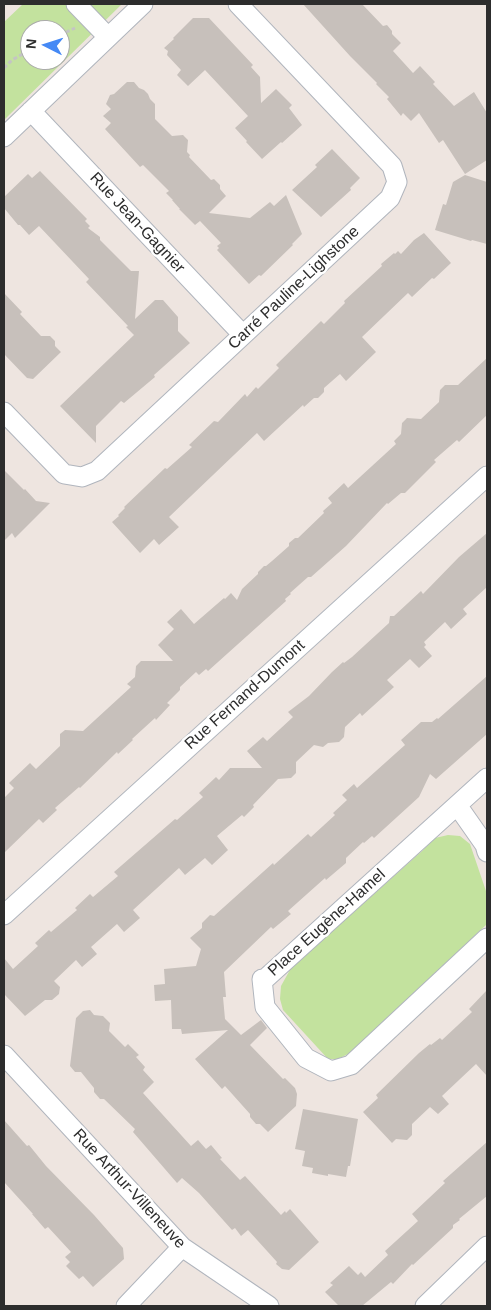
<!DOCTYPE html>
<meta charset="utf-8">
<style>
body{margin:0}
#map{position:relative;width:491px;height:1310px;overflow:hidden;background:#eee5e0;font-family:Helvetica,sans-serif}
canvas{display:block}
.frame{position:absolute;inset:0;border:5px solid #2d2d2d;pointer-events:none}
.north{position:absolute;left:20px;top:20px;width:50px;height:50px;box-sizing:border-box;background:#fff;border:1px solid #ababab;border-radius:50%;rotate:275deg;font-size:14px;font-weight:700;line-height:20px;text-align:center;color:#2d2d2d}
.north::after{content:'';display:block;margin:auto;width:18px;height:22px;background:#4589f5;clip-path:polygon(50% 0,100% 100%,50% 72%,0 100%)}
</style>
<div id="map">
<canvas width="491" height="1310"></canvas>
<div class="frame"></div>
<div class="north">N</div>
</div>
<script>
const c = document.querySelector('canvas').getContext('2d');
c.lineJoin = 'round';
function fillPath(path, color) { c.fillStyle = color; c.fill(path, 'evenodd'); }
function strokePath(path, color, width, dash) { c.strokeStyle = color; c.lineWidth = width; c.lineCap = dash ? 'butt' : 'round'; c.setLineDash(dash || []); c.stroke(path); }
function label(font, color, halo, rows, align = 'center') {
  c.font = font + ' Helvetica,sans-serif'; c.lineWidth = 5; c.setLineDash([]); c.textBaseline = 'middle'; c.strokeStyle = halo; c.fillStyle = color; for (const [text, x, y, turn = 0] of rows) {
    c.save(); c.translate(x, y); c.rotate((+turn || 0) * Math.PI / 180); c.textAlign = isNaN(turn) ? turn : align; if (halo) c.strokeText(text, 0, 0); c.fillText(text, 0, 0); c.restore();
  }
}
fillPath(new Path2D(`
 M23 4H122L4 120V22ZM30 30H60V60H30Z
 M448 835 460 836 470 844 487 894 486 925 350 1053 338 1059H328L283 1010 280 999 281 986 291 968 422 851 435 838Z`), '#c3e29e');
fillPath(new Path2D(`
 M303 4H362L383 26 387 25 392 31V34L401 43 393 51 413 73 420 66 435 82 433 84 454 106 474 92 487 113V160L465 174 443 140 439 143 419 113 411 121 403 113 401 116 387 99 389 97 376 84 377 83 350 56Z
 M193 18H209L253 65 251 67 260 77 261 103 276 89 292 105 289 108 302 125 282 143 281 142 262 159 246 142 247 141 235 128 248 116 205 70 188 86 177 75 181 70 167 55 168 51 164 48 174 39 173 38Z
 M127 82H134L139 88 144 90 148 94 150 99 155 104V119L172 136 183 135 188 140 187 152 190 155 189 157 211 180 214 179 220 185V189L226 196 209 213 250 218 270 202 274 206 286 195 302 234 292 244 293 245 261 276 259 275 249 284 217 250 219 248 217 246 221 243 200 221 195 225 179 209H180L172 200H173L166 193 169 191 143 165 140 167 105 129 111 123 103 116 111 109 106 104 110 95 114 94Z
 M332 149 360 178 350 188 351 190 321 217 292 190 317 167 315 165Z
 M40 171 87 219 85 221 90 226 88 228 100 237V240L131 271H139L135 319 155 300H163L178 317V331L190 343 154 375 155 377 124 403 121 401 96 426V443L60 406 134 335 126 327 128 326 86 282 89 279 39 226 29 235 20 225H18L4 208V197L28 174 32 178Z
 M465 175 487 182V244L472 240 471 241 435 230 443 204 446 205 453 182Z
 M424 233 451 263 434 279 432 278 412 297 408 293 362 337 376 352 346 381 340 374 324 388V392L318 398H314L304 407 303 405 264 441 257 433 169 517 179 527 159 545 154 539 140 553 112 522 119 516 118 515 125 508 124 507 165 468 167 469 192 447 189 445 214 421 218 422 245 394 247 397 256 387 258 389 279 368 276 365 321 321 324 324 345 303 344 301 382 266 381 264 394 253 395 254 398 251 401 254 414 240Z
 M4 293 22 312 20 314 41 336H50L55 341V346L61 352 33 379 27 378 4 354Z
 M487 358V415L459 442 457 440 434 460 436 462 405 493H401L388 504 387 503 346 546 311 577H308L290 593 291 594 285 599 286 601 208 671 206 669 199 675 196 672 180 687V690L167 703 170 705 156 720 155 718 132 739 133 740 118 754 117 752 80 788 79 787 55 808 57 810 43 823 39 819 4 853V798L14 788 9 783 30 763 36 769 60 746V734L65 730 83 731 131 687 127 684 135 677 136 666 141 661H173L158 645 174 629 167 622 181 609 194 624 224 598 225 599 231 593 237 600 242 589 258 574V572L264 566H266L272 561 289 546V543L295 538H298L324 513 323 511 332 503 328 498 344 483 348 488 396 444 394 441 401 434 402 423 407 418 421 419 439 402 440 390 445 385H458Z
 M4 470 24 490 25 489 36 501 50 503 15 538 12 533 4 541Z
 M487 533V587L463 609 467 614 451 629 445 622 424 642 426 645 424 647 432 656 419 668 410 659 387 680 394 687 362 716 360 713 345 727 344 737 339 742 328 743 323 747 314 745 296 762V773L291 778 278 779 253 805 254 807 244 817 242 815 217 836 228 850 212 865 205 858 185 875 179 868 133 910 140 918 124 932 117 924 91 947 97 954 82 967 76 960 54 981 60 987 59 994 52 1000H45L25 1016 4 994V958L13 969 38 946 35 943 49 930 51 932 77 910 75 908 90 894 93 897 118 876 114 872 175 819 177 820 203 797 199 793 216 777 219 780 230 768H262L247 751 263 737 267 741 293 717 288 712 309 696 332 672 343 662 344 663 352 657 389 623 390 616H394L421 591 423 594 459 557Z
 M487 676V734L436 779 430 774 419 797 374 838 372 836 364 843 363 842 346 858V863L326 880 325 878 288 911 291 914 273 929 271 927 224 972 226 997H223L225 1019 241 1035 261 1020 267 1028 250 1045 283 1079 285 1078 295 1088 297 1094 296 1106 268 1132 260 1124H256L250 1117V1114L225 1086 222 1089 195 1059 228 1030 182 1034 181 1029H172L171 1000 155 1001 154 985 165 984 164 969 196 966 201 949 190 938 202 928V923L210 915 214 916 273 863 274 865 308 834 311 837 335 815 333 813 347 800 342 795 354 784 357 788 405 745 401 740 421 722H432L437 718 438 719Z
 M487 990V1076L476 1064 442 1096 449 1104 438 1114 430 1107 412 1124V1135L407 1140 396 1139 392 1143 363 1112 378 1098 376 1095 419 1053 430 1044 431 1045 440 1038 442 1040 472 1012 469 1009Z
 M90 1010 94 1015 103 1016 110 1023 109 1031 125 1047 128 1044 139 1055 136 1057 145 1067 143 1070 154 1082 143 1093 191 1146 198 1140 206 1149 211 1145 222 1158 220 1159 240 1180 245 1176 281 1215 285 1211 286 1213 290 1209 319 1242 289 1270 282 1269 276 1264 277 1262 248 1230 241 1236 235 1228 232 1230 199 1193 182 1178 177 1183 133 1132 135 1129 104 1099H100L94 1092V1088L81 1072H75L70 1066 76 1018 83 1011Z
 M303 1109 358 1119 350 1166H348L346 1177 328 1174V1176L312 1173 313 1168 302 1166 305 1151 295 1149Z
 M4 1120 27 1146 29 1145 46 1166 94 1215 123 1248 124 1259 93 1287 83 1276 79 1279 66 1266 70 1262 65 1257 71 1252 48 1227 45 1229 32 1214H33L4 1182Z
 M487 1142V1196L459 1219 460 1220 453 1225V1228L413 1265 412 1264 393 1284 391 1282 362 1306H339L325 1292 333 1285 330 1283 349 1266 358 1275 361 1272 365 1277 388 1255 385 1251 418 1221 412 1214 445 1183 443 1181Z`), '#c7c0bb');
const minor = new Path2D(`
 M76 4 108 37
 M31 111 243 335
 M4 137 143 4
 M4 412 64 474 82 477 97 471 390 198 397 182 392 166 238 4
 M487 778 265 979H262L265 1007 306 1058 331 1071 351 1065 487 938
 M457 805 485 845 487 852
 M4 915 487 476
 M4 1055 182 1247 269 1306
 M126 1306 182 1247
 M425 1306 487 1246`);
strokePath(minor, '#b0b5bd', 21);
strokePath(new Path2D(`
 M60 35 75 28
 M4 68 12 60 30 50`), '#c4c4c4', 3, [4, 2.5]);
strokePath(minor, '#fff', 19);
label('16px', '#2d2d2d', '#fff', [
 ["Rue Jean-Gagnier",137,223,47],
 ["Carré Pauline-Lighstone",294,288,-43],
 ["Rue Fernand-Dumont",245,695,-42],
 ["Place Eugène-Hamel",327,923,-42],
 ["Rue Arthur-Villeneuve",129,1189,47]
]);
</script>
